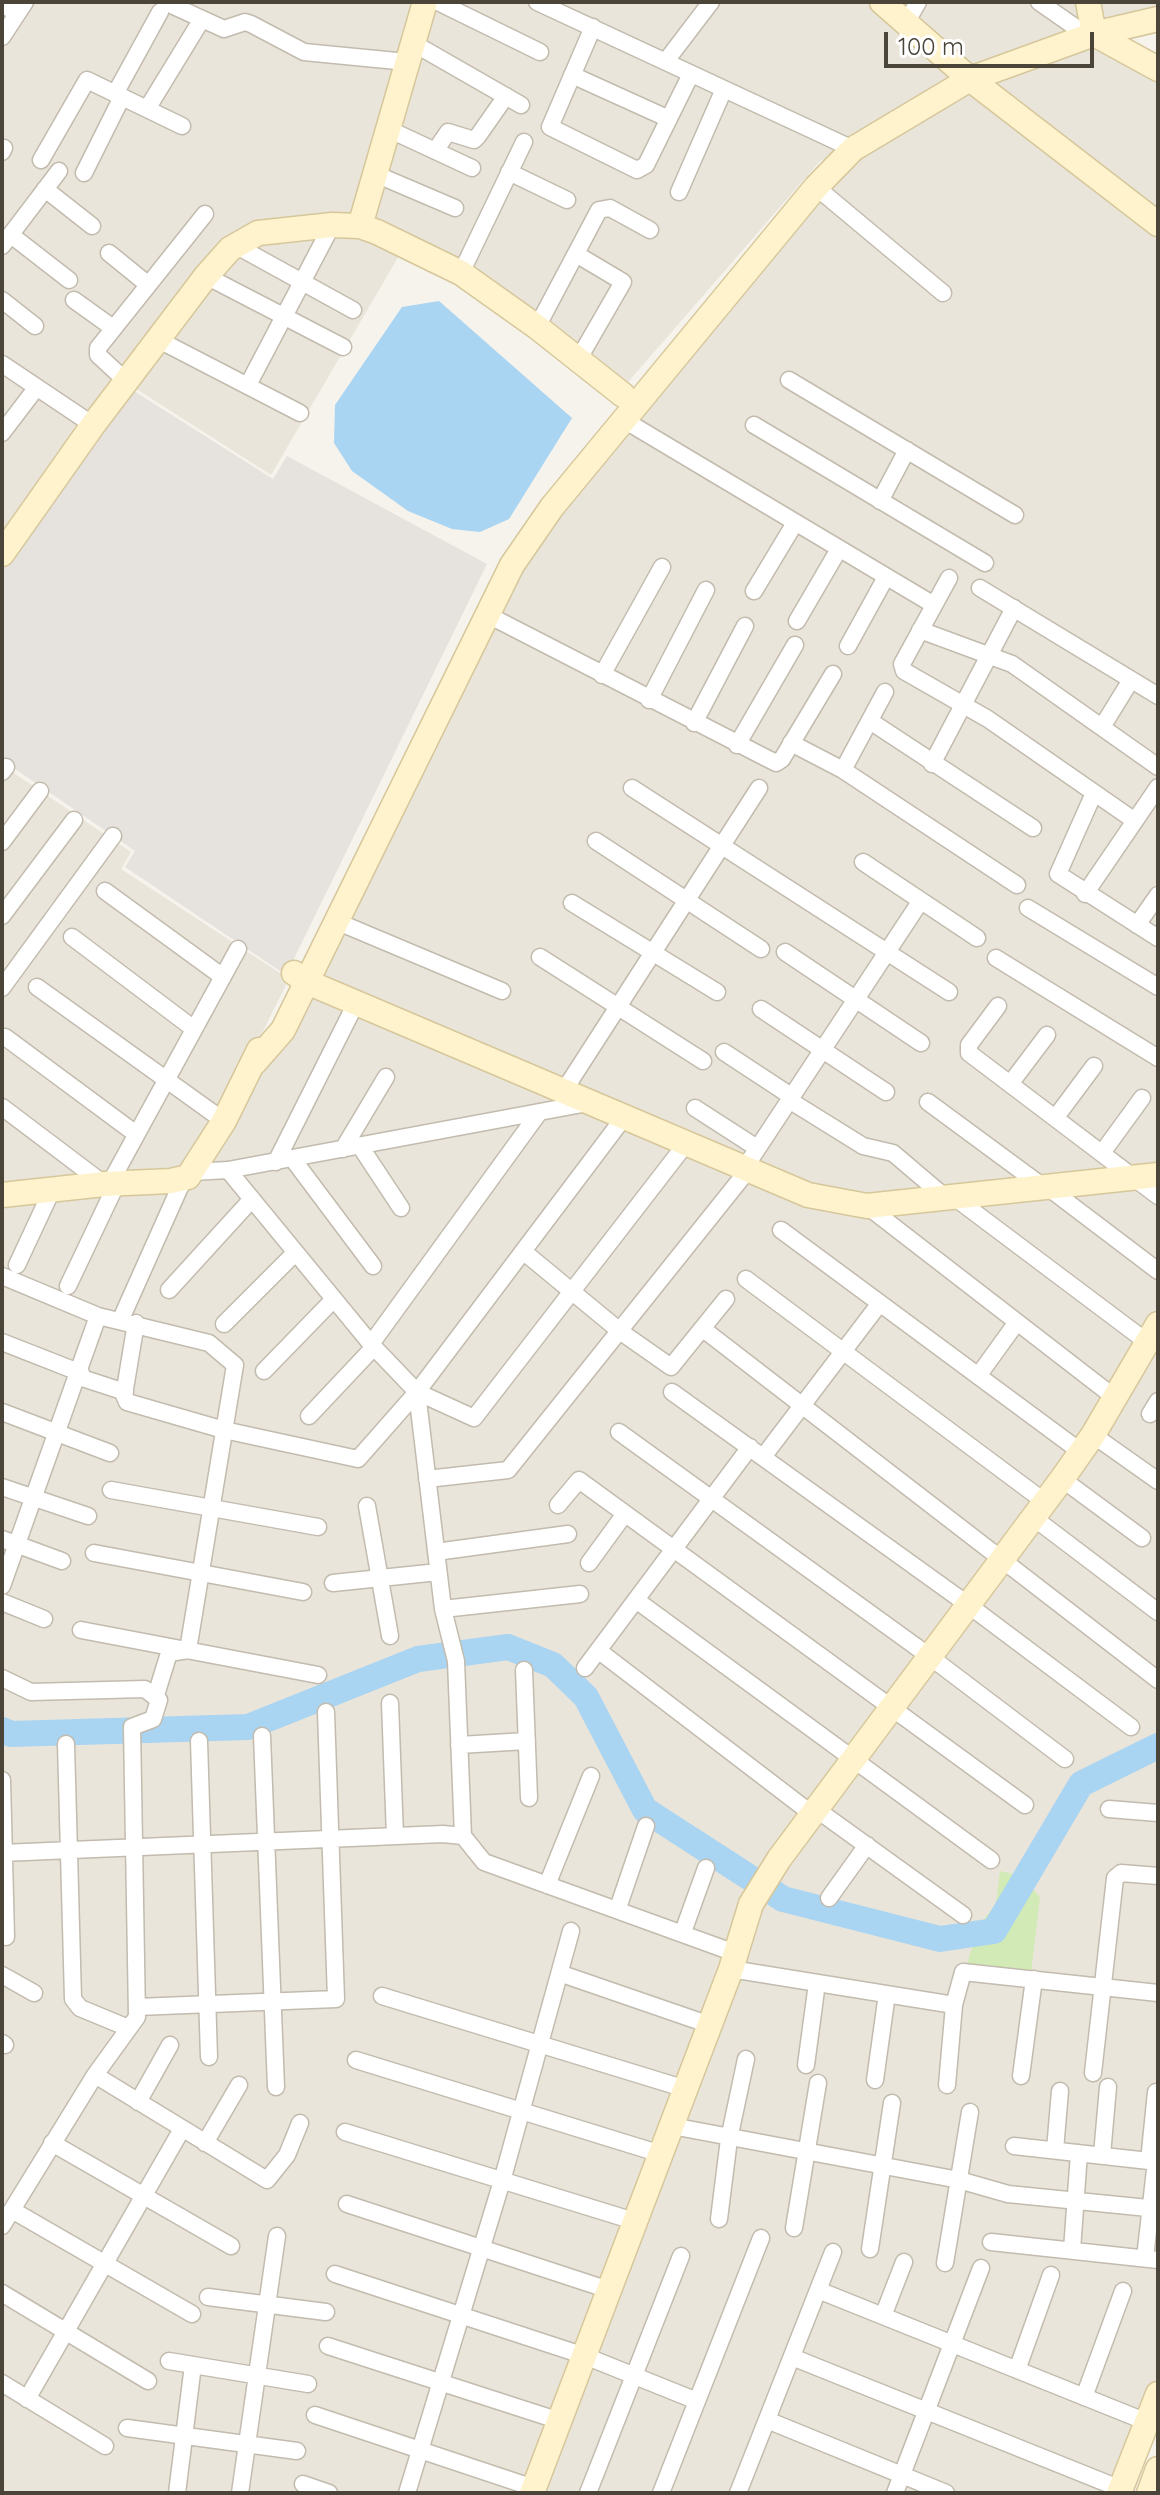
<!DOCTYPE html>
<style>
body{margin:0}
#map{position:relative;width:1160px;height:2495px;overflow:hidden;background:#f6f3ec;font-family:Quicksand,sans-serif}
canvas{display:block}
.frame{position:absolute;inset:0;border:4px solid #4b4439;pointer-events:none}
.scale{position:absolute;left:884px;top:32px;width:210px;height:36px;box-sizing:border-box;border:4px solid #4b4439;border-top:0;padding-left:10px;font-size:24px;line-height:28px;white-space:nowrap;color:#4b4439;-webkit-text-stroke:6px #fff;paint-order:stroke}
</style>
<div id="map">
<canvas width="1160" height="2495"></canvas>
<div class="frame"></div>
<div class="scale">100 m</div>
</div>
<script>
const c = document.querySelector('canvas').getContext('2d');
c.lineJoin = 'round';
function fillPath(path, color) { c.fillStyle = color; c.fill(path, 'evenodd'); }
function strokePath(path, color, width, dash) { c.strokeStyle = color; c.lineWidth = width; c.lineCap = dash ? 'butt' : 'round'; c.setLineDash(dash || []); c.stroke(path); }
fillPath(new Path2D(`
 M2 2H422L358 222 241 239 2 547Z
 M428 2H874L962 77 841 153 820 161 622 389 363 224Z
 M885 2H1086L1092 32 970 77Z
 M1093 2H1158V14L1097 28Z
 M1094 41 1158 78V1173L868 1200 810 1189 316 979 517 569 848 160 967 87Z
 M333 226 404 247 271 475 127 383 231 250Z
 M2 765 131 852 121 869 289 979 195 1167 2 1193Z
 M309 988 805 1199 1158 1180V1320L1115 1390 777 1858 530 2493H2V1200L174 1184Z
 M1158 1330V2375L1113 2493H535L755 1904Z`), '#eae5da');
fillPath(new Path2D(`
 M126 386 273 479 287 456 487 564 286 975 125 867 135 851 2 760V564Z`), '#e6e2dd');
fillPath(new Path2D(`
 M1000 1871 1021 1876 1040 1897 1031 1973 966 1967 979 1926 996 1904Z`), '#d2eab5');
fillPath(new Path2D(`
 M439 301 572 418 509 519 480 532 452 529 408 511 352 471 334 443 335 405 402 307Z`), '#a9d4f2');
strokePath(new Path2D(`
 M2 1730 11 1734 248 1727 418 1659 508 1647 553 1665 586 1697 645 1810 783 1899 940 1939 994 1931 1081 1784 1158 1746`), '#a9d4f2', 26);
const street = new Path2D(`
 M165 2 224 29 245 22 251 24 304 52 407 62
 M438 2 540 52
 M537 2 853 149
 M1039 2 1088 36
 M2 3 17 14
 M906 23 918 2
 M593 27 550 127 637 170 646 165 691 74
 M2 37 25 2
 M413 43 521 105
 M666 61 711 2
 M572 75 669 119
 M115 94 160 12
 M147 109 202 19
 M386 128 472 168
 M435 151 448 132 474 140 478 136 506 96
 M2 152 4 148
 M41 160 87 80 182 126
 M509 172 567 200
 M84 173 122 97
 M373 173 455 208
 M816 187 943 293
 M45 189 92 226
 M679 192 724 89
 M11 235 69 280
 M235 245 353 310
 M2 246 59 171
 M109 253 146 283
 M576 254 623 282 578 360
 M461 273 524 142
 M206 276 343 347
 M2 300 35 326
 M74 300 113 328
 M537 327 599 210 610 208 650 230
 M157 339 300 413
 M2 364 93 425
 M789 380 1015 515
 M126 381 98 355V348L205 214
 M248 385 332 225
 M624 420 934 605
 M754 425 985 563
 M2 433 37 387
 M880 501 907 450
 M949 578 902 664 904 671 988 719 1135 821
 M980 588 1158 696
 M754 591 795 523
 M488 615 776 763 782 759 833 674
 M797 621 839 549
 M920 630 1012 664 1158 767
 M848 646 886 577
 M602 675 662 567
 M649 700 706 590
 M870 721 1033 828
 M694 723 745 626
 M1102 727 1131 680
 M791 743 843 770 1017 885
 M737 745 795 645
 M932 764 1014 608
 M843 770 885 692
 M2 772 6 767
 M632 788 949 992
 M1094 793 1058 874 1158 938
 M596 841 761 949
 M2 842 40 791
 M863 862 977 938
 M105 891 223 977
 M1085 894 1158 787
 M572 903 717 992
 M1028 908 1158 987
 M2 916 74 820
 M338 922 502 991
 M1137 925 1158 895
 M72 937 194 1029
 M785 952 921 1043
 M540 957 703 1061
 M996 958 1158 1058
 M37 987 224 1121
 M2 988 113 836
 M998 1006 969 1045V1053L1158 1196
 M761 1009 886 1092
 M5 1037 136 1134
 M724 1052 791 1096
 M1010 1084 1047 1035
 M565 1089 759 788
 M789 1100 863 1146 893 1153 946 1198
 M928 1102 1042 1186
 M2 1107 104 1184
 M695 1108 757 1148
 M1056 1117 1094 1066
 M360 1146 401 1208
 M343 1149 386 1077
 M1102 1153 1142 1098
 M292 1158 373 1266
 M276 1162 356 1003
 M744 1169 920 902
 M228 1170 371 1344 417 1392 443 1609 456 1661 463 1836
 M192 1172 228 1170 593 1102
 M110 1183 238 949
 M1046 1186 1158 1271
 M954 1197 1147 1342
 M867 1206 1114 1397
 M781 1230 1081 1452
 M524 1252 621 1332 671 1367 726 1299
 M17 1265 52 1190
 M2 1276 98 1316 209 1343 235 1365 188 1650 169 1653 156 1695
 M746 1279 1045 1502
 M68 1286 117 1183
 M169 1290 252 1199
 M121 1319 184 1178
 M136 1323 124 1395 127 1402 224 1430 358 1459 417 1392 625 1116
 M224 1324 295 1253
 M703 1329 1158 1680
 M2 1342 81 1373
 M371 1344 538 1114
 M264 1371 334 1299
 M978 1376 1017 1322
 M79 1377 125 1392
 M417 1392 474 1418 685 1145
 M672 1392 967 1604 1131 1727
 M2 1412 110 1453
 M1150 1414 1158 1401
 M309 1416 374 1347
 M619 1432 929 1656 1065 1759
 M1093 1435 1158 1481
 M763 1457 880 1303
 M427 1479 508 1470 748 1170
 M1062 1479 1142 1538
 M2 1487 88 1516
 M111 1490 318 1527
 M558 1505 579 1480 1025 1805
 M367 1506 390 1636
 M1034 1518 1158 1612
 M2 1539 62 1561
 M436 1552 568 1534
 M94 1553 303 1592
 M589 1563 624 1515
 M333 1583 438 1572
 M2 1586 98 1316
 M636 1600 991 1860
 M2 1602 44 1619
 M443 1609 580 1594
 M81 1630 318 1675
 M599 1651 812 1814
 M585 1668 750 1447
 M524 1670 529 1798
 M2 1678 31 1692 145 1689 159 1700 153 1719 132 1727 137 2017 95 2075 2 2226
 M390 1703 395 1836
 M262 1736 276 2087
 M199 1741 209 2057
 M66 1744 73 1999 80 2008 126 2027
 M459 1745 527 1741
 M2 1780 6 1937
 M816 1809 963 1915
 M1109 1809 1158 1813
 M2 1853 443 1834 463 1836 484 1862 735 1953
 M547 1885 591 1776
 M829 1898 867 1845
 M618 1908 646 1826
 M683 1932 706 1868
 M731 1969 954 2005
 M562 1974 710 2025
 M2 1975 34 1993
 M382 1996 686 2089
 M137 2007 336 1999 326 1712
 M2 2043 5 2045
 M356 2060 661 2154
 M806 2065 817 1983
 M1093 2073 1115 1878 1121 1873 1158 1876
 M95 2075 267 2180 287 2155 300 2123
 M1021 2076 1034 1979
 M875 2080 887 1994
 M947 2085 954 2005 963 1972 1158 1993
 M138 2102 170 2045
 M672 2126 959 2180 1008 2194 1158 2209
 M345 2132 634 2221
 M52 2143 231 2246
 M205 2143 239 2085
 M1014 2146 1158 2162
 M1055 2150 1060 2091
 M1102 2155 1108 2087
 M1149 2161 1156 2092
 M347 2204 609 2290
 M12 2210 192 2314
 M719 2219 729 2139 746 2059
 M794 2228 818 2083
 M991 2242 1158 2260
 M870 2249 892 2103
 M1072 2250 1079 2153
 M1145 2258 1156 2161
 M945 2263 970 2112
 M335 2274 585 2356 697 2401
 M818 2290 1147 2422
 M2 2293 148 2381
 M208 2297 326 2312
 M883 2316 904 2262
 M328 2346 560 2421
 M792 2357 1121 2489
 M169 2361 308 2384
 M1017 2370 1051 2275
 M2 2383 105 2446
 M1084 2397 1123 2291
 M27 2399 182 2129
 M315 2415 534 2488
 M767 2420 946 2493
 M127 2428 297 2451
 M303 2484 329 2493
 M177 2493 193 2365
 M240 2493 277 2236
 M407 2493 502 2181 571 1931
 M588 2493 681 2256
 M661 2493 761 2238
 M738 2493 833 2252
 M895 2493 981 2268`);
const secondary = new Path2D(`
 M882 2 970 79 1158 224
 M1088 2 1094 34 1158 69
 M360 226 425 2
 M2 554 93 425 206 276 230 249 258 233 332 225 360 226 377 232 461 273 537 327 623 395
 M294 973 307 982 808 1195 867 1206 1158 1175
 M255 1062 283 1030 512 565 552 507 816 187 853 149 970 79 1094 34 1158 19
 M2 1195 104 1184 171 1181 188 1177 224 1121 259 1050
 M532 2493 731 1969 751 1904 779 1859 1062 1479 1093 1435 1158 1324
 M1119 2493 1158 2394
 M1149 2493 1158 2469`);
strokePath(street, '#c2bbae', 19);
strokePath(secondary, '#d6c79b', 27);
strokePath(street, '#fff', 16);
strokePath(secondary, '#fff3cd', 24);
</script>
